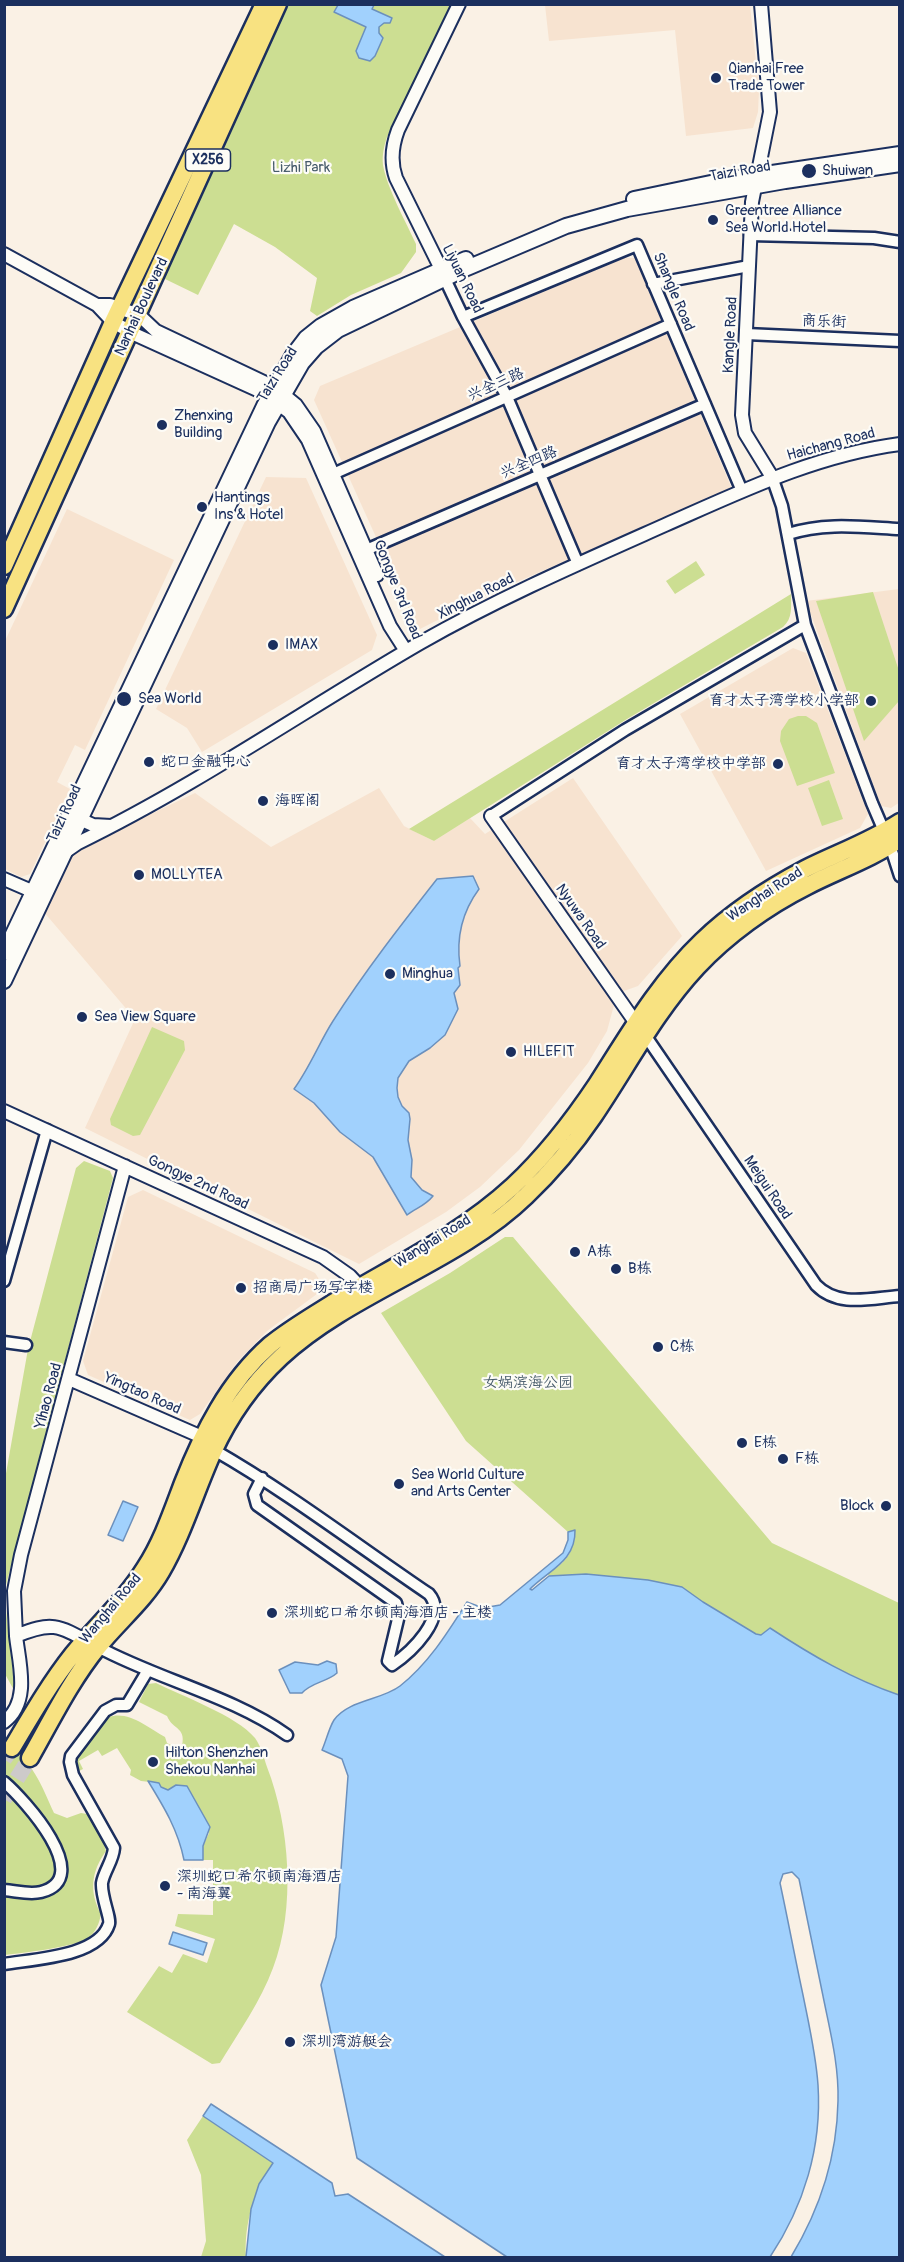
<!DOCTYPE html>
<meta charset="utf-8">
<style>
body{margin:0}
#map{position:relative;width:904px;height:2262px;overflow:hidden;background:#faf1e5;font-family:Pangolin,sans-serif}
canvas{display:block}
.frame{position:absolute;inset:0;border:6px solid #1b2f5e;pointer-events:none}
</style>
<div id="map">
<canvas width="904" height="2262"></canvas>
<div class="frame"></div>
</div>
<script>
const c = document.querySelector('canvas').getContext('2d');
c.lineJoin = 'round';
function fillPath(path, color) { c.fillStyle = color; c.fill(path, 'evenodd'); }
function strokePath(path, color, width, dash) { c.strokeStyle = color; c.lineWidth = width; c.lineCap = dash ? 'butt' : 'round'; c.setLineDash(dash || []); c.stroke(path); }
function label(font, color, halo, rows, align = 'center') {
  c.font = font + ' Pangolin,"LXGW WenKai TC",sans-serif'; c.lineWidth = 4.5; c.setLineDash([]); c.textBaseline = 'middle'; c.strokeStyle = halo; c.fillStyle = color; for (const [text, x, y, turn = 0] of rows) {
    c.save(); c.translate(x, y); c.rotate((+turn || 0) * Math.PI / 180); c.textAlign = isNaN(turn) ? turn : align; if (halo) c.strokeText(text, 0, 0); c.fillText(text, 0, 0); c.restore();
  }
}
fillPath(new Path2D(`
 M545 5H750L759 91 758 112 753 128 686 136 675 30 549 41Z
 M624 258H635L732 489 489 594 418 630 314 400 320 386Z
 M266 477 306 478 377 635 372 650 202 752 187 728 156 709Z
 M67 509 174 560 85 750 75 745 57 782 70 789 30 874 21 877 5 869V641Z
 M899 589 900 802 891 808 881 806 806 601Z
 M793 648 806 653 868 814 860 828 766 871 680 714Z
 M573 778 682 936 638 986 624 991 614 1005 607 1031 588 1063 519 1150 480 1187 446 1212 359 1264 85 1128 135 1019 43 911 72 855 86 845 195 793 271 847 379 788 404 826 434 841 470 818 485 834Z
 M143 1190 315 1273 325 1288 267 1331 238 1361 200 1414 190 1420 88 1375 83 1361 128 1197Z`), '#f7e3d0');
fillPath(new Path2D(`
 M288 5H451L387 137C384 146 382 155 383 165 387 188 406 222 416 244V252L401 273 351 295 317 316 310 311 317 278 275 247 234 224 198 295 165 279 167 259Z
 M696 561 705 575 675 594 666 581Z
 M873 592 899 671V701L864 741 816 601Z
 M791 594C791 607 793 618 783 627L627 719 434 841 409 829Z
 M798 716H806L817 723 835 773 797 786 780 741 781 731 789 719Z
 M829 780 843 819 822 826 808 788Z
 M152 1027 184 1041 185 1050 140 1135 133 1136 111 1125 110 1119Z
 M84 1161 110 1171 113 1178 6 1585V1610L15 1692 5 1674V1479L28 1349 76 1168Z
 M505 1237H513L772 1543 899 1603V1695C852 1678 811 1656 770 1628L761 1635 756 1634 703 1602 682 1587 586 1574 549 1576 548 1574C567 1560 573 1555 575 1530L568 1532 466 1441 381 1313 450 1273Z
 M156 1683C182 1696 237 1716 255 1738 261 1746 264 1758 267 1767 290 1826 296 1909 273 1968 261 2001 238 2033 220 2063L212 2064 127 2012 159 1966 172 1973 183 1954 207 1963 215 1939 175 1926 178 1914 213 1915V1860H203V1846L209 1833 176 1785 168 1790 161 1787 159 1783 141 1781 130 1775 131 1770 117 1748 102 1756 98 1750 79 1761 83 1769 79 1771C75 1763 75 1757 79 1750L109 1717C128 1710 149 1728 165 1737L167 1743 181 1750C188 1726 173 1731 167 1716L139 1702 148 1684Z
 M5 1744C32 1759 42 1786 54 1813L67 1818 81 1813 87 1814 103 1841 106 1851C91 1872 89 1892 101 1914 99 1924 96 1932 88 1938 75 1947 22 1953 5 1955Z
 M203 2116 273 2163C254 2192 244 2223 246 2257H201L206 2241 201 2175 187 2140Z`), '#ccde92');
const water = new Path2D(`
 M338 5H374L372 9 392 18 390 23H384L379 27V33L383 38 375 56 370 61 359 58 356 51 366 27 334 12Z
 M473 876 479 889C462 912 456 938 460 966L458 968 460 985 454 993 458 1009 445 1035 430 1048 409 1061 398 1078 397 1088 398 1097 402 1106 409 1113 410 1119 408 1140 412 1160 411 1177 422 1190 433 1196C425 1206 416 1208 407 1215L373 1157 340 1132 314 1103 294 1089C310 1067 319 1043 333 1021 365 971 401 925 437 879Z
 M123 1501 138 1507 123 1541 108 1535Z
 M575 1530C576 1561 549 1570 530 1589L532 1590 549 1576 586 1574 648 1580 682 1587 703 1602 756 1634 761 1635 770 1628C811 1655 852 1679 899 1695V2257H791C820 2209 837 2158 838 2101 839 2065 830 2031 823 1996 815 1957 807 1918 799 1879L792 1872 783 1874 780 1883C788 1920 795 1958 803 1995 809 2025 816 2055 818 2085 822 2147 804 2206 770 2257H507L357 2158 321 1985 336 1937 348 1776 342 1759 322 1750C326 1741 329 1728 334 1720 348 1700 382 1700 400 1686 429 1663 448 1632 467 1602L483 1608 500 1605 563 1553 568 1540V1532Z
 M327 1661 336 1664 337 1673C327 1682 312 1682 302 1693H290L279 1670 295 1662 318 1665Z
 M148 1781 159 1783 161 1787 168 1790 176 1785 187 1786 210 1827 203 1846V1860H184C178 1830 164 1807 148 1781Z
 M173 1932 207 1943 203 1955 169 1944Z
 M211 2104 332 2183 335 2196 348 2194 445 2257H246L251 2209 259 2184 273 2163 203 2116Z`);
fillPath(water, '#a1d1fd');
strokePath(water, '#6b90bd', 1.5);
strokePath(new Path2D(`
 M4 1759 12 1748
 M4 1799 30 1758`), '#cdcaca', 16, [16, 8]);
const minor = new Path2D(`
 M750 235 874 238 900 242
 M445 279 463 317 507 397 578 564
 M653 284 749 266
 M463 317 637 245 742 491
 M746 334 900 341
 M333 474 671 324
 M772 477 782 506 805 625 872 803 890 845 900 876
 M788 534C825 522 861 527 900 529
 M366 550 705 404
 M491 816 625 730 805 625
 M645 1035 816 1285C838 1308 871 1298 900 1296
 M4 1281 47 1130
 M4 1342 26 1345
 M214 1450C289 1493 358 1546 429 1594 449 1617 410 1653 392 1665L388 1661 399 1615 396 1603 257 1505 254 1494 262 1478
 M98 1647C157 1679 232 1696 287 1735
 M4 1782C24 1799 96 1878 41 1892 29 1895 17 1891 4 1890
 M4 1964C33 1959 99 1957 109 1924 111 1918 101 1897 102 1883 104 1871 113 1861 114 1848L73 1775 70 1762 71 1756 105 1711 116 1705H127L148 1670`);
const tertiary = new Path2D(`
 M761 4 770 112 752 202 742 415 745 433 772 477
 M4 254 97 305 113 322 134 334 264 393 289 412 308 440 390 626 406 651
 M445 277 396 178C390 161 392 146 398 130L459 4
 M97 305H110L139 315 156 331 274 387 296 405 314 431 377 575
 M82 816 84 821 93 825 111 826
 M491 816 640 1029
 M65 852 78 843C197 785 306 709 420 643 499 598 582 562 665 525 742 491 816 455 900 444
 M4 879 34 892
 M4 1111 323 1257 350 1276 364 1291
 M69 1379 202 1437
 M16 1636 14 1591 21 1555 125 1166
 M4 1722C31 1702 19 1663 16 1636 52 1621 58 1625 92 1644`);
const secondary = new Path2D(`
 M634 199 725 180 900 154
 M4 953 264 406 293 355 306 338 321 326 353 308 466 259
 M4 981 268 422 302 363 316 347 338 330 467 268 566 226 627 209 785 181 900 164`);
const primary = new Path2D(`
 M4 566 113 322 264 4
 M4 609 278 4
 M12 1748C31 1716 50 1683 73 1654 97 1625 125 1600 145 1568 162 1542 172 1512 183 1483 203 1432 228 1382 270 1345 291 1328 314 1315 336 1301 396 1265 461 1234 513 1186 545 1156 573 1120 597 1084 629 1034 659 982 702 941 732 912 769 888 805 869 837 853 869 842 900 822
 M30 1758C51 1721 71 1680 98 1647 119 1621 144 1601 161 1572 183 1534 195 1492 213 1452 229 1417 252 1384 281 1357 351 1292 457 1263 526 1196 550 1173 574 1145 593 1117 627 1067 655 1012 697 967 727 935 767 906 807 886 838 870 871 859 900 839`);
strokePath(minor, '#1b2f5e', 15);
strokePath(tertiary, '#1b2f5e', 16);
strokePath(secondary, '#1b2f5e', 18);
strokePath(primary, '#1b2f5e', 21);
strokePath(minor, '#fdfcf7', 10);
strokePath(tertiary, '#fdfcf7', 12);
strokePath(secondary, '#fdfcf7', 14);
strokePath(primary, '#f8e281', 16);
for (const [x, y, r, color] of [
 [716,78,6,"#1b2f5e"],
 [809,171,8,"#1b2f5e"],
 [713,220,6,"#1b2f5e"],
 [162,425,6,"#1b2f5e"],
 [202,507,6,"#1b2f5e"],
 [273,645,6,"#1b2f5e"],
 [124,699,8,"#1b2f5e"],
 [871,701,6,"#1b2f5e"],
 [149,762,6,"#1b2f5e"],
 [778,764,6,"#1b2f5e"],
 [263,801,6,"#1b2f5e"],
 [139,875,6,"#1b2f5e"],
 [390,974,6,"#1b2f5e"],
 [82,1017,6,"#1b2f5e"],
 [511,1052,6,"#1b2f5e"],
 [575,1252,6,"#1b2f5e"],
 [616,1269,6,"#1b2f5e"],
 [241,1288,6,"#1b2f5e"],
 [658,1347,6,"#1b2f5e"],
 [742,1443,6,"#1b2f5e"],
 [783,1459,6,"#1b2f5e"],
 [399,1484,6,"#1b2f5e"],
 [886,1506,6,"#1b2f5e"],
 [272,1613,6,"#1b2f5e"],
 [153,1762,6,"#1b2f5e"],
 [165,1886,6,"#1b2f5e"],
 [290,2042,6,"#1b2f5e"]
]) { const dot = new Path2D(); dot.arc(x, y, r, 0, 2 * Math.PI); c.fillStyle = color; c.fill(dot); strokePath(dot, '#fdfcf7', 2); }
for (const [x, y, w] of [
 [208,160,45]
]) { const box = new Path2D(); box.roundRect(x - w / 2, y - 11, w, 22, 4.5); c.fillStyle = '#fdfcf7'; c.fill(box); strokePath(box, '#1b2f5e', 1.5); }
label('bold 14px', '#1b2f5e', null, [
 ["X256",208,160]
]);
label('15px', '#1b2f5e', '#fdfcf7', [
 ["Qianhai Free",728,69],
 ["Trade Tower",728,86],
 ["Shuiwan",822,171],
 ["Greentree Alliance",725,211],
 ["Sea World Hotel",725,228],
 ["Zhenxing",174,416],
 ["Building",174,433],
 ["Hantings",214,498],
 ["Ins & Hotel",214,515],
 ["IMAX",285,645],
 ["Sea World",138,699],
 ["育才太子湾学校小学部",859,701,"right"],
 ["蛇口金融中心",161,762],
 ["育才太子湾学校中学部",766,764,"right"],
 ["海晖阁",275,801],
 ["MOLLYTEA",151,875],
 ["Minghua",402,974],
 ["Sea View Square",94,1017],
 ["HILEFIT",523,1052],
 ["A栋",587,1252],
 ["B栋",628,1269],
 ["招商局广场写字楼",253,1288],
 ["C栋",670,1347],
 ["E栋",754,1443],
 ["F栋",795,1459],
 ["Sea World Culture",411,1475],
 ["and Arts Center",411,1492],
 ["Block",874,1506,"right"],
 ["深圳蛇口希尔顿南海酒店 - 主楼",284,1613],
 ["Hilton Shenzhen",165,1753],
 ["Shekou Nanhai",165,1770],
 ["深圳蛇口希尔顿南海酒店",177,1877],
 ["- 南海翼",177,1894],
 ["深圳湾游艇会",302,2042]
], 'left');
label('15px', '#475b6b', '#fdfcf7', [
 ["Lizhi Park",301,168],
 ["女娲滨海公园",528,1383]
]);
label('15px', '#1b2f5e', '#fdfcf7', [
 ["Taizi Road",740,172,-10],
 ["Liyuan Road",462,279,64],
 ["Shangle Road",673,292,67],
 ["Nanhai Boulevard",142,307,-65],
 ["商乐街",824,322,2],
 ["Kangle Road",731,335,-87],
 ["Taizi Road",278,375,-58],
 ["兴全三路",496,385,-24],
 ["Haichang Road",831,445,-15],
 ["兴全四路",529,463,-23],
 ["Gongye 3rd Road",397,590,68],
 ["Xinghua Road",476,597,-27],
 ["Taizi Road",65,814,-65],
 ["Wanghai Road",765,895,-33],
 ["Nyuwa Road",580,917,55],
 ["Gongye 2nd Road",198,1183,25],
 ["Meigui Road",767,1188,56],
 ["Wanghai Road",433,1242,-32],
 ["Yingtao Road",142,1394,24],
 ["Yihao Road",49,1396,-75],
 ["Wanghai Road",111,1609,-50]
]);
</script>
